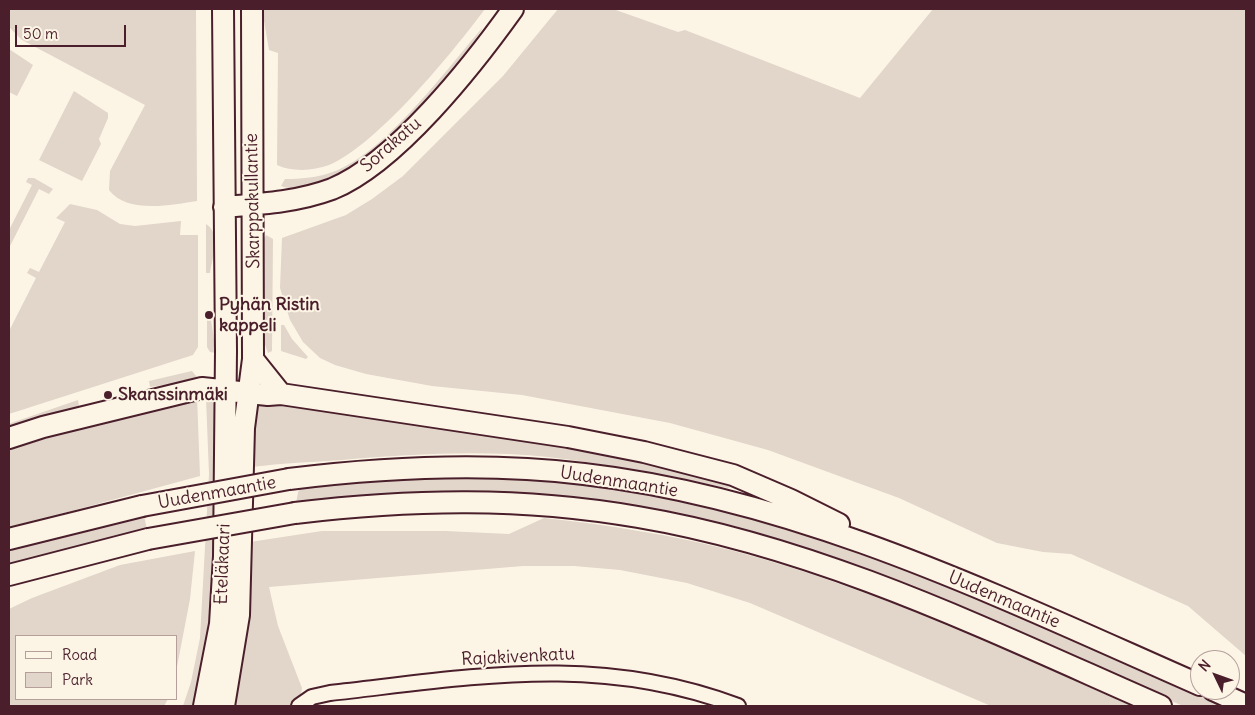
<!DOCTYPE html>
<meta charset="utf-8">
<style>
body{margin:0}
#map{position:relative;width:1255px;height:715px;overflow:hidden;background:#fcf5e5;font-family:Delius,sans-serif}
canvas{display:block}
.frame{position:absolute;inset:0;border:10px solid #4a1f2b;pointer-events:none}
.legend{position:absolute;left:15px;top:635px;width:162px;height:65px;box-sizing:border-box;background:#fcf5e5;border:1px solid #b59f9b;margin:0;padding:6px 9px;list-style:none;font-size:15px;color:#4a1f2b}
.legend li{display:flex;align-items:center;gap:10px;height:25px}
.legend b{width:25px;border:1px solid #b59f9b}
.north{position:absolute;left:1190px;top:650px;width:50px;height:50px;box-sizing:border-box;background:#fcf5e5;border:1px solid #b59f9b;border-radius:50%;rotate:312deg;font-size:14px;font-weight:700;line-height:20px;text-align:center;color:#4a1f2b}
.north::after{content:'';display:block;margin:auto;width:18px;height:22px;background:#4a1f2b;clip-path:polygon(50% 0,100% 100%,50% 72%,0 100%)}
.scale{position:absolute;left:15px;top:25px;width:111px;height:22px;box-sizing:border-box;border:2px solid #4a1f2b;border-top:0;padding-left:6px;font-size:15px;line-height:18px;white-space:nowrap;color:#4a1f2b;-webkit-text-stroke:4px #fcf5e5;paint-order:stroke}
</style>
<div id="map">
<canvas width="1255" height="715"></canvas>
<div class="frame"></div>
<ul class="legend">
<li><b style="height:6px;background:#fcf5e5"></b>Road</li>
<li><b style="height:14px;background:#e2d5ca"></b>Park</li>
</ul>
<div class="north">N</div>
<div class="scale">50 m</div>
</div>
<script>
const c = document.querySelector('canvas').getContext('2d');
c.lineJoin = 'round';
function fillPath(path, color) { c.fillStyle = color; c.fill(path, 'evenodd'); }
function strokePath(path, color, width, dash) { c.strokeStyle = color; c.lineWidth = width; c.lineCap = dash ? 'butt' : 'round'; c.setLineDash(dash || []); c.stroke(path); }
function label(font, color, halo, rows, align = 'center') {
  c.font = font + ' Delius,sans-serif'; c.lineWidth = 4; c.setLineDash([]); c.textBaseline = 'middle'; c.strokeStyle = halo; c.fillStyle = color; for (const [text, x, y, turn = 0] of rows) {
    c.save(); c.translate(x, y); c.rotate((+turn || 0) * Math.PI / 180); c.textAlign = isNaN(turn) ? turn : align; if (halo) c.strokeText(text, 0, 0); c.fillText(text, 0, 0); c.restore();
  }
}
fillPath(new Path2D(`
 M9 9H196L197 201C171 205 127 214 109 190L110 171 145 105 22 40 9 27Z
 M262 9H485C453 52 377 145 329 165 313 171 292 172 277 165L278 53 269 50Z
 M558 9H613L678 32 685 30 860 98 933 9H1246V656L1188 606 1071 554 1043 552 997 543 899 498 768 450 670 423 522 395 432 386 366 374 335 365 320 358 303 342 290 320 280 288 282 238 346 215 372 199 403 176 503 76Z
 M483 27C451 84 381 162 318 183 306 187 293 191 281 186L285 179C305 179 325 177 344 167 392 143 447 69 483 27Z
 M9 49 33 65 17 96 9 92Z
 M74 91 108 113V118L99 139 101 144 82 181 39 160Z
 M28 178H34L53 189 49 194 39 189 9 248V230L32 185 26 182Z
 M70 204 97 210 120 224 135 226 181 221 180 235H198V347L193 355 9 414V331L36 278 27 273 30 268 39 272 65 222 56 218Z
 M206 224C222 234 212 258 210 273H206Z
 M266 235 273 239 272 351 268 353 264 342 263 240Z
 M207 320H211L216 353 210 352 207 347Z
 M281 325H284L292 339 308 357 306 359 281 351Z
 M192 371 197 377 185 382 150 387 149 381Z
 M197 397 200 476 9 528V447L15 443Z
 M206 398 214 403 216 409C216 490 218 570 204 650 201 669 198 688 192 706H183L191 682 200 638 209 474Z
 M78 400 79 406 9 431V424L11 423Z
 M258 401C401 422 548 432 688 472 699 476 722 478 730 487L728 488C668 476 608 464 548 457 480 450 410 454 342 460 312 462 282 463 252 467L253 408Z
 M423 476C491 477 559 478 626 489 837 524 1033 620 1227 706H1183C1001 627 819 536 621 504 513 486 404 490 296 503L299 488 352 480Z
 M144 515 147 530 9 565V549Z
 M544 518C609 525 672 535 734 551 871 587 1002 649 1132 706H991L750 603 687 583 620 570 574 566H523L269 587 278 626 302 688 301 694 289 706H230L250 542 322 531H445L509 534Z
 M195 551 190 599 176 672V636H16V699H168L164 706H9V609L32 598 120 565Z`), '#e2d5ca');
const street = new Path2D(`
 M299 706 312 697 330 693C474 677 597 653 738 706`);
const secondary = new Path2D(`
 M224 207C261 204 297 202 332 189 396 163 473 65 513 9
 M253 359 281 394
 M9 438 43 427 202 388 268 395 281 394 568 437 644 452 733 475 791 500 839 524
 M289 479C386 467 486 462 584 474 801 499 1002 598 1200 685
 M295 513C412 499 522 497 638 517 822 548 992 632 1161 706
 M9 539 142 506
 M9 575 148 539
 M1213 690 1246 705
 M204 706 220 624 224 556 226 351 223 9
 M224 706 239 615 244 428 253 359 252 9`);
strokePath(street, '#4a1f2b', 18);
strokePath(secondary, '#4a1f2b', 24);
strokePath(street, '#fcf5e5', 14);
strokePath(secondary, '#fcf5e5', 20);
const secondaryBridge = new Path2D(`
 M142 506 289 479
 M148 539 295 513`);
strokePath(secondaryBridge, '#4a1f2b', 24, []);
strokePath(secondaryBridge, '#fcf5e5', 20);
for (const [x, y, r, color] of [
 [209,315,5,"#4a1f2b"],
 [108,395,5,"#4a1f2b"]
]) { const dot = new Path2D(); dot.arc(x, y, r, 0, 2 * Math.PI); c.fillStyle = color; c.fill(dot); strokePath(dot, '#fcf5e5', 2); }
label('18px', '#4a1f2b', '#fcf5e5', [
 ["Sorakatu",391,145,-41],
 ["Skarppakullantie",253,201,-91],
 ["Uudenmaantie",619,482,9],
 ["Uudenmaantie",217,493,-10],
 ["Eteläkaari",223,564,-88],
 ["Uudenmaantie",1004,600,23],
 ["Rajakivenkatu",518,657,-3]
]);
label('bold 18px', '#4a1f2b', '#fcf5e5', [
 ["Pyhän Ristin",219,305],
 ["kappeli",219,326],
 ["Skanssinmäki",118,395]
], 'left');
</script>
